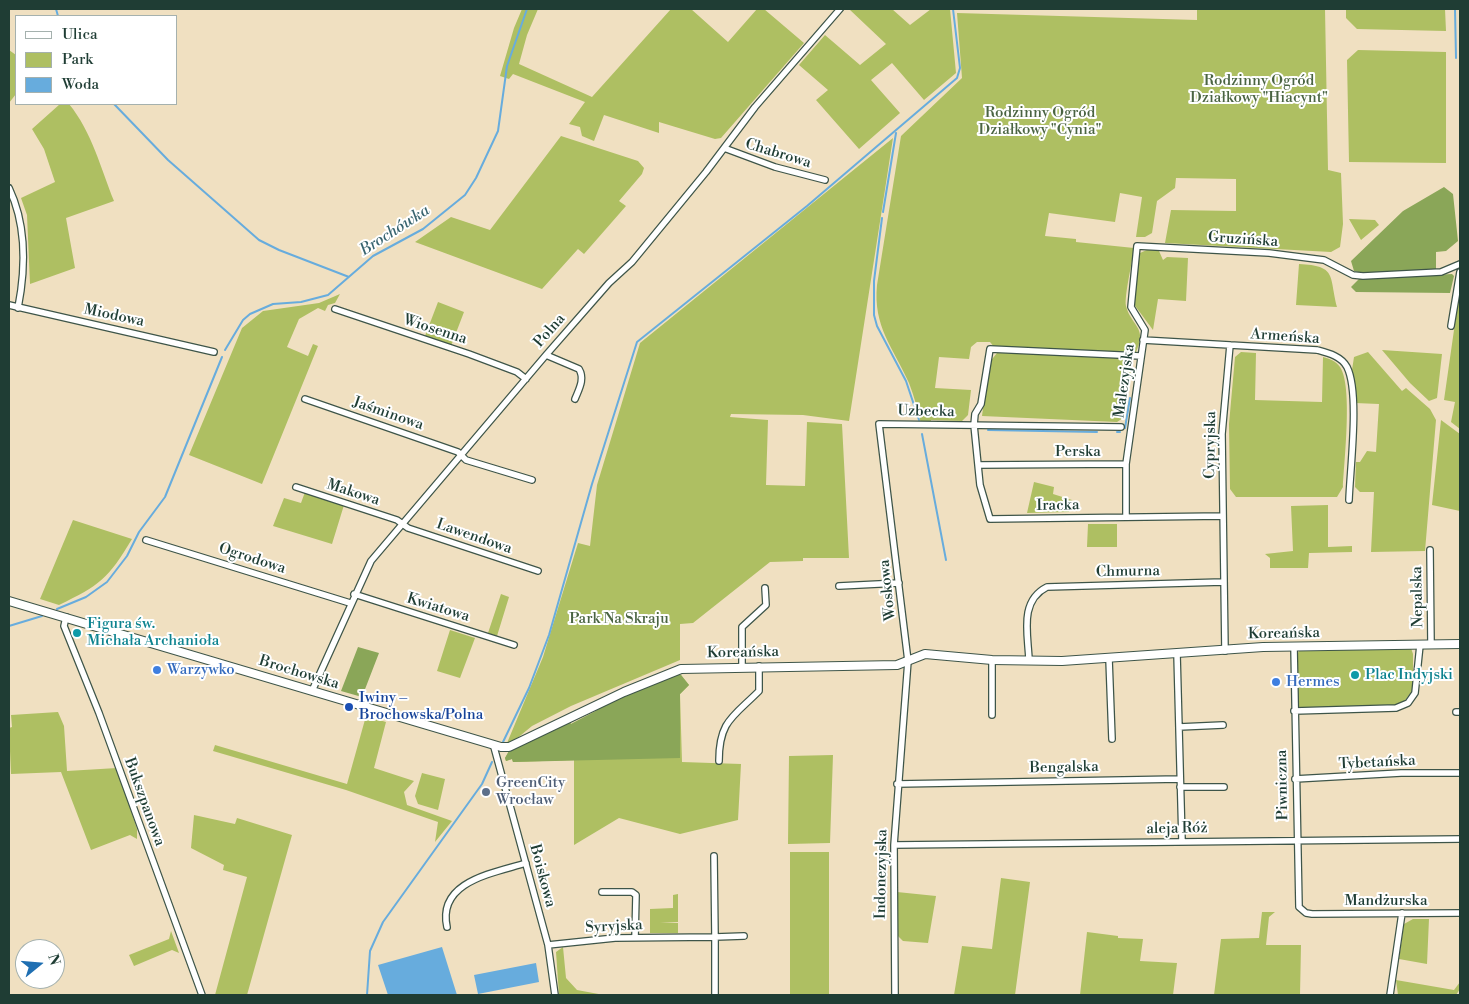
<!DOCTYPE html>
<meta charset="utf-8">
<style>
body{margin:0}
#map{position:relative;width:1469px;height:1004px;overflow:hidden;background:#f0e0c1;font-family:"Libre Bodoni",serif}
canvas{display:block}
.frame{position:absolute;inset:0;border:10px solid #1f3d34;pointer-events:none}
.legend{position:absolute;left:15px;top:15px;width:162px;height:90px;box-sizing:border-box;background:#fff;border:1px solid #a5b1ae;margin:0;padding:6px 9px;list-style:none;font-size:15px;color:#1f3d34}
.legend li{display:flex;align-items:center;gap:10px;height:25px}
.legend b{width:25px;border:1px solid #a5b1ae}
.north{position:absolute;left:15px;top:939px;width:50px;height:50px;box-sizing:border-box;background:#fff;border:1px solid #a5b1ae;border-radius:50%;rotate:73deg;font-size:14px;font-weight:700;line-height:20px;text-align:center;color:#1f3d34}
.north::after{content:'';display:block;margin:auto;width:18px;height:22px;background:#1f6fb2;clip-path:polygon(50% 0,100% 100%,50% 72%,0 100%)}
</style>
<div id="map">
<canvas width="1469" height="1004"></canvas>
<div class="frame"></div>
<ul class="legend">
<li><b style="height:6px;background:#fff"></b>Ulica</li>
<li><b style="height:14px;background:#aebf62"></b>Park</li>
<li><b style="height:14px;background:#67acdd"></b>Woda</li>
</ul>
<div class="north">N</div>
</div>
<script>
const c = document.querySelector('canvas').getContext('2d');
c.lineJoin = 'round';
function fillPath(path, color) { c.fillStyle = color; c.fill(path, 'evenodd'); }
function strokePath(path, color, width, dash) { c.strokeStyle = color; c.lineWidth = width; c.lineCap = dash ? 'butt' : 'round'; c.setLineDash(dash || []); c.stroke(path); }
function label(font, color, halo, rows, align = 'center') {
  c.font = font + ' "Libre Bodoni",serif'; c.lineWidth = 4; c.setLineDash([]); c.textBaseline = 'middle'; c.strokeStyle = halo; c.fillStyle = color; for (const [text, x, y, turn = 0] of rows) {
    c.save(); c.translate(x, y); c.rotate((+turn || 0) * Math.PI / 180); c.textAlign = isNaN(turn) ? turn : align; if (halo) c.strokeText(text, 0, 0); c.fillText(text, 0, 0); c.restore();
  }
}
fillPath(new Path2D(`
 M522 9H538L527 35 519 64 592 97 671 9H691L728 42 757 9H764L804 43 721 138 715 139 659 122V133L604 115 594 141 582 136 580 127 569 124 585 102 513 74 509 79 500 76 514 28Z
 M849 9H892L910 25 931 9H950L956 73 924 100 892 63 871 80 900 113 859 149 816 100 828 90 799 65 825 35 860 65 886 44Z
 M1197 9H1325L1328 170 1341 173 1343 224 1340 247 1331 252 1165 243 1171 210 1236 211V179L1176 178 1175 188 1157 201 1152 233 1145 237H1136L1142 197 1120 193 1115 222 1049 213 1045 236 1076 239V242L1134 248C1133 259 1124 296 1126 306 1131 326 1148 327 1136 352L995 348 990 342H977L971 347 969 359 939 357 935 388 971 390 968 415 962 421 931 420V424H921C918 410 914 396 909 383 893 347 873 327 877 285L901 136 962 78 957 13 1197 20Z
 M1346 9H1445L1446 31 1357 29 1346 18Z
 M9 50 16 55V94L9 103Z
 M1358 50 1446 52V163L1349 162 1347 60Z
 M60 104H69C92 132 101 169 114 201L66 218 75 268 30 284 27 215 21 198 55 182 44 149 32 129Z
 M561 136 638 161 644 168 642 174 619 201 626 206 584 254 578 249 542 289 415 242 451 217 490 230Z
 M893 138 849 421 803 415 731 414 730 417 768 420 766 485 805 486 807 422 842 424 849 558H803V561L770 562 693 623 680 624V660L571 706 532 726 515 740 507 743 543 657 578 543 590 546 597 485 640 343Z
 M1349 219 1375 220 1379 225 1361 240Z
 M1149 249 1159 251 1163 260 1167 257 1188 258 1186 301 1158 299 1153 330 1133 303 1140 253Z
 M1299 264C1337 266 1329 275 1337 307L1296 305Z
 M1460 288V429L1451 422 1455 402 1444 400Z
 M340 294 335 303 328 305 325 311 318 308 299 319 287 347 308 356 313 344 318 346 262 484 189 455 242 328 263 311 319 303Z
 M438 302 464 312 451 346 425 336Z
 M1382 350 1442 354 1437 398 1429 401 1410 383Z
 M1241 352 1256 353 1255 400 1322 402 1323 357C1330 359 1336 361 1340 367 1353 386 1344 462 1343 487L1337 497H1236L1230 489 1229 424 1235 357Z
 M1368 352 1402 391 1406 388 1430 409 1436 420 1425 551 1371 552 1374 492H1360L1355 487 1356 462H1360L1367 451 1376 452 1379 404 1355 403 1352 370 1354 357Z
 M997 353 1112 356 1130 361 1131 369 1123 418 1117 422 982 416 989 363Z
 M1441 420 1460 434V511L1432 505Z
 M1034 482 1054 487 1053 494 1072 500 1069 512 1027 513Z
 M305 492 344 505 332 544 273 526 284 498 301 503Z
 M1328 505V547L1352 546V552L1309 553 1308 568H1270V558L1265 554 1293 551 1291 506Z
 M73 520 132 539C108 579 100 585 59 605L40 599Z
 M1088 524H1117V547H1087Z
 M501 594 509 597 497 636 488 633Z
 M450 630 475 638 460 678 437 671Z
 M1411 648 1413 654V690L1402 704 1387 706 1302 708 1297 706V654L1300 650Z
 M681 675 689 685 680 694 682 762 741 764 738 820 680 834 619 818 574 845V760L513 762 512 759 506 761 505 758 509 751 568 720 571 724 596 711 602 704Z
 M58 712 64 726 67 771 117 768 137 829V839L130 835 91 850 61 772 11 774 9 728 12 727 11 715Z
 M366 716 386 722 374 768 414 781 404 792 407 805 452 821 435 842 438 822 346 790 213 751 215 745 347 784Z
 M833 755 830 843 788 844 789 756Z
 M422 773 445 779 438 810 418 804 415 796Z
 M194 815 235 824 237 818 292 835 247 995H215L247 877 223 870 224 865 191 848Z
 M790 852H829V995H790Z
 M1001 878 1030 882 1015 995H954L962 946 992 949Z
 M897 892 936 896 928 943 903 941 897 935Z
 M678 894V922L660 923H678V933H650V909L673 908V895Z
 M1262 912H1275L1269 917 1266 945H1301L1300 995H1214L1221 939 1259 938Z
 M1413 919H1429L1427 964 1399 959 1404 924Z
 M171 931 179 953 172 950 134 966 129 955 169 939Z
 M1087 932 1118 936V938L1143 939 1140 961 1177 963 1173 995H1080Z
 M563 947 566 978 577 990 604 995H559L556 952Z
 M1396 980 1454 990 1460 982V989L1456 995H1398Z`), '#aebf62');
fillPath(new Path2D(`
 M1444 187 1453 194 1458 241 1446 251 1436 252V270L1363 273 1354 271 1351 261 1403 211Z
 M1452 274 1454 276 1450 293 1356 292 1351 287 1359 279Z
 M358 647 379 653 362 697 341 691Z
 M676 674 681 675 689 685 680 694V758L513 762 512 759 506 761 505 758 509 751 568 720 571 724 596 711 602 704Z`), '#8aa658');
fillPath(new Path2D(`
 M442 947 457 995H388L378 965Z
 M536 963 539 982 478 994 474 975Z`), '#67acdd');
strokePath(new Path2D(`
 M56 9 58 16
 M1455 9 1456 58
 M114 104 168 160 259 240 279 250 349 277
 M883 212 896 133
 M882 218 874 281V315L877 326 906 381 919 420
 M225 350 243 320 250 314 273 304 301 302 328 295 373 256 423 229 465 195 476 178 498 131 507 66 527 9
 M1125 428 1130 398
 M988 430 1097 432
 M1117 432H1120
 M922 434 946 560
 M57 609 86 597 107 582 127 556 139 532 165 497 222 357
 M9 626 42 616
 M503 742 529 688 549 635 592 484 637 342 807 206 957 78 960 68 953 9
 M367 995 370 951 383 922 482 784 492 762`), '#67acdd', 2);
const street = new Path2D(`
 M724 148 775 167 825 180
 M9 188C27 226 26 267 18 308
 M9 305 214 352
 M335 309 469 354 517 372 526 379
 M1451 326 1460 272
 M1143 340 1317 350C1328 353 1341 356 1347 367 1360 393 1350 469 1349 500
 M546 355 579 369C585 379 579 389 575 399
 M1141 356 990 349 981 404 975 414 974 425 980 485 990 519 1223 516
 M305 399 458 452 466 460 532 480
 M1126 464 1145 330 1131 307 1137 246 1269 253 1324 260 1353 275 1363 276 1441 272 1460 264
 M978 465 1126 464V516
 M296 487 397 520 408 528 538 571
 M146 540 350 603
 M1430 550 1431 644
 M839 586 899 583
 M354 594 514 645
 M66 617 64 626 99 713 202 995
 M1294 647 1299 907 1306 913 1312 914 1460 913
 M1225 651 1222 434 1230 345
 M1177 654 1182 841
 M1109 659 1112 739
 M992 660V715
 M1029 660C1028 634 1019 601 1047 587L1223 582
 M742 666V627L766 605 765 588
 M312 691 371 561 546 355 609 283 632 262 706 172 755 107 840 9
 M1294 711 1396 708 1408 703 1415 693 1420 645
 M1456 712H1460
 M1179 727 1223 725
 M494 747 548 945 555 995
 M719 761C719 721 733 717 759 691V666
 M1295 779 1401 773H1460
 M897 784 1180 779
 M1180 787H1224
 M894 845 1460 839
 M602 892H632L636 895 635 938
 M447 927C437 881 494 873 526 863
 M548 945 615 938 715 937 714 856
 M715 995V937L744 936
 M895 995 894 845 908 661 879 424 1121 427
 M1390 995 1402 913`);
const secondary = new Path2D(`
 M9 601 501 747H509L624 692 681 669 897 665 925 654 992 660 1062 661 1263 647 1460 644`);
strokePath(street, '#3e5549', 8);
strokePath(secondary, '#3e5549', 10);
strokePath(street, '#fff', 5.5);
strokePath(secondary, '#fff', 8);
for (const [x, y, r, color] of [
 [77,633,5,"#0f9aa8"],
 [157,670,5,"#3f7fe0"],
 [1355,675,5,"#0f9aa8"],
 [1276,682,5,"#3f7fe0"],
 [349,707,5,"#1a4fb4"],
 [486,792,5,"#5c6f8a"]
]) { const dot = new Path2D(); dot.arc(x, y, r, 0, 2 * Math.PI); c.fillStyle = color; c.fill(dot); strokePath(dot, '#fff', 2); }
label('15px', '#4a6442', '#fff', [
 ["Rodzinny Ogród",1259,81],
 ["Działkowy \"Hiacynt\"",1259,98],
 ["Rodzinny Ogród",1040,113],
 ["Działkowy \"Cynia\"",1040,130],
 ["Park Na Skraju",619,619]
]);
label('15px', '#1f3d34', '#fff', [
 ["Chabrowa",778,154,17],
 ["Gruzińska",1243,240,4],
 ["Miodowa",114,316,12],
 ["Wiosenna",435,330,18],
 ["Polna",550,331,-49],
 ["Armeńska",1285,337,4],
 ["Malezyjska",1125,381,-82],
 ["Uzbecka",926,412,1],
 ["Jaśminowa",388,414,19],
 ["Cypryjska",1211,445,-89],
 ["Perska",1078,452],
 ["Makowa",353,493,18],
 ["Iracka",1058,506,-1],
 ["Lawendowa",474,537,19],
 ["Ogrodowa",252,559,18],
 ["Chmurna",1128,572,-1],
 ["Woskowa",888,590,-96],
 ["Nepalska",1418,597,-91],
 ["Kwiatowa",438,608,17],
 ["Koreańska",1284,634,-1],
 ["Koreańska",743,653,-1],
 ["Brochowska",299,673,17],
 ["Tybetańska",1377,763,-3],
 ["Bengalska",1064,768,-1],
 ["Piwniczna",1283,785,-91],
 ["Bukszpanowa",144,802,70],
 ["aleja Róż",1177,829,-1],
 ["Indonezyjska",882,874,-89],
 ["Boiskowa",542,876,75],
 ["Mandżurska",1386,901],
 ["Syryjska",614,927,-3]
]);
label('15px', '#0d838f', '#fff', [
 ["Figura św.",87,624],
 ["Michała Archanioła",87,641],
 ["Plac Indyjski",1365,675]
], 'left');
label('15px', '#366cbe', '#fff', [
 ["Warzywko",167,670],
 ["Hermes",1286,682]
], 'left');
label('15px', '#164399', '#fff', [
 ["Iwiny –",359,698],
 ["Brochowska/Polna",359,715]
], 'left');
label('15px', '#4e5e75', '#fff', [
 ["GreenCity",496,783],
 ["Wrocław",496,800]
], 'left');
label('italic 16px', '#38646f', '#fff', [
 ["Brochówka",395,231,-33]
]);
</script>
